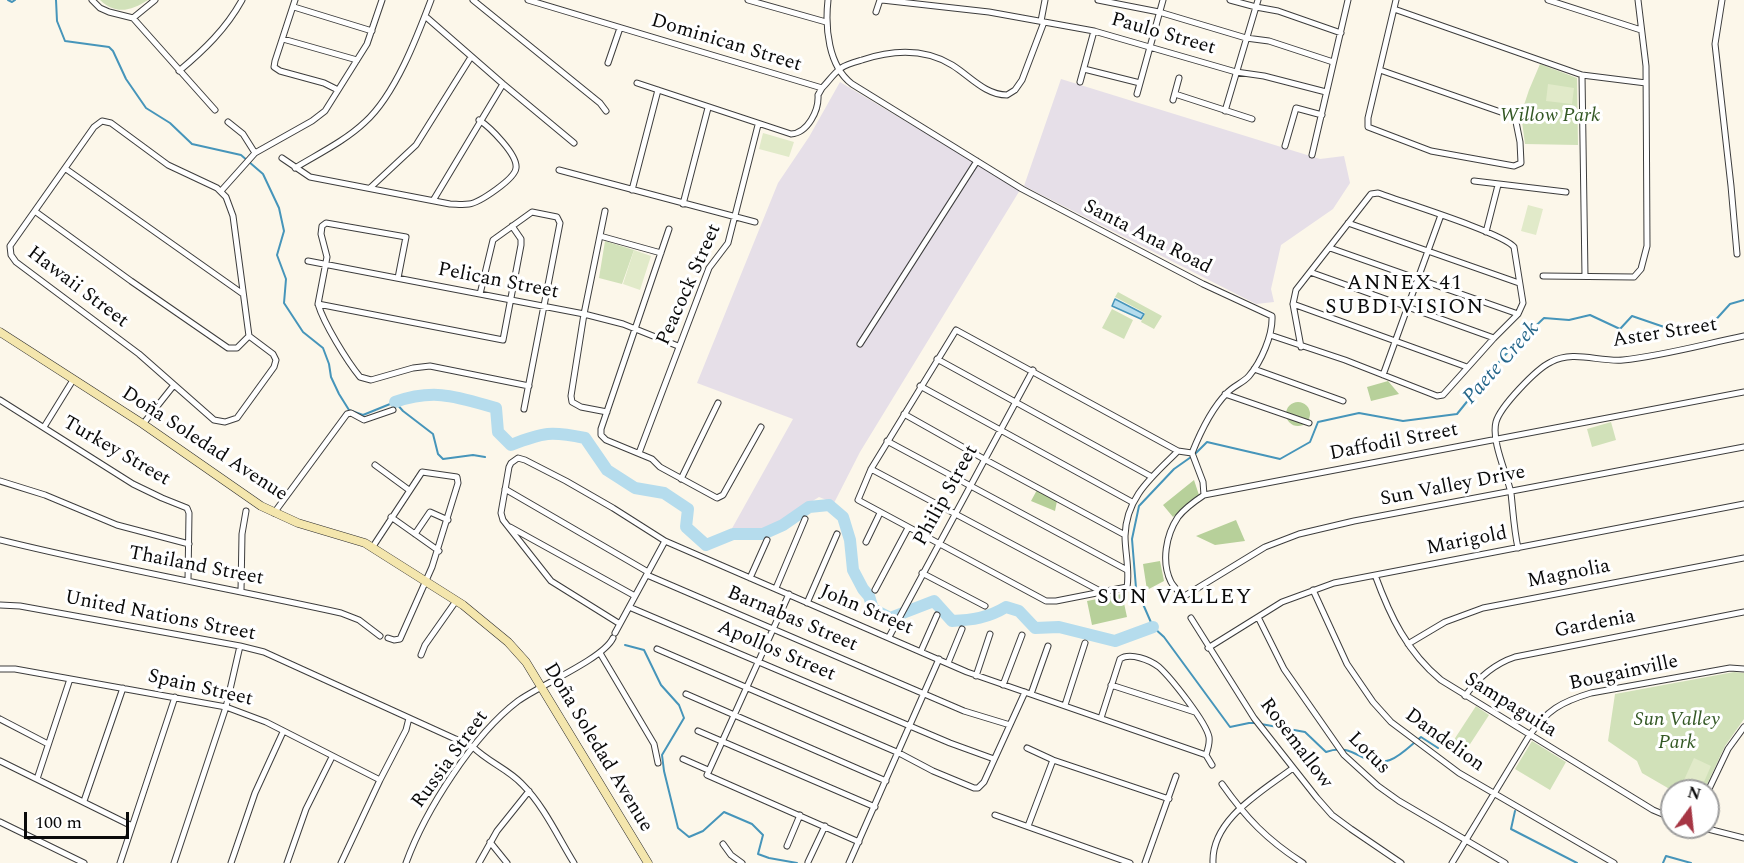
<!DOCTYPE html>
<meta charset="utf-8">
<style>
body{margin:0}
#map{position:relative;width:1744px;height:863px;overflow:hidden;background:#fcf7ea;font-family:Spectral,serif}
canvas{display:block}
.north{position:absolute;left:1660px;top:779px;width:60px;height:60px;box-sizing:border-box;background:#fff;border:2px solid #9d9d9d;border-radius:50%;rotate:15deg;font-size:16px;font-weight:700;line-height:24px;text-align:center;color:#0a0a0a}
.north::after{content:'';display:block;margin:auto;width:21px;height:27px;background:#a63644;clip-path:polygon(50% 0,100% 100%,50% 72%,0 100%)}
.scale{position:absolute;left:24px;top:812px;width:105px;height:27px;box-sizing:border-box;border:3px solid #0a0a0a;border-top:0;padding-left:8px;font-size:18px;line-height:21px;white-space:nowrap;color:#0a0a0a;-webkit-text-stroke:4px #fff;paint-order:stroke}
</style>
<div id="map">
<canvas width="1744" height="863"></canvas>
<div class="north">N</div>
<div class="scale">100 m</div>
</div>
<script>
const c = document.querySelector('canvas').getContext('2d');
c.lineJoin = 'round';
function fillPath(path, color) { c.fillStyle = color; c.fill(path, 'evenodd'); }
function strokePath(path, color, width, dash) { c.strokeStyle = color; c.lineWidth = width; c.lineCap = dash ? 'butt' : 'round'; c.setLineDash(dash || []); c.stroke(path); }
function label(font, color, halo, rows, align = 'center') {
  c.font = font + ' Spectral,serif'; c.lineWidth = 6; c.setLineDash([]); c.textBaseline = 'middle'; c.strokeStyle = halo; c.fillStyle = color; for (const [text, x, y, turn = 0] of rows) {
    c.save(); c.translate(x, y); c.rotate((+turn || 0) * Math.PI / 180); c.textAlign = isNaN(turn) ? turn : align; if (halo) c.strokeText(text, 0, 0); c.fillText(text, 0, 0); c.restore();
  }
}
fillPath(new Path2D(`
 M1061 79 1320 159 1344 156 1350 183 1333 209 1281 245 1271 289 1274 302 1256 304 1024 186Z
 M840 82 1020 190 860 452 834 503 819 497 764 531 730 532 793 419 697 383 778 183 809 137Z`), '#e6dfe8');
fillPath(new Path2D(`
 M100 0H148C131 11 116 15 100 0Z
 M1540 64 1577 78 1578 145 1525 144 1521 114 1529 90Z
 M605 241 634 250 622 284 599 278Z
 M1118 292 1162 316 1154 329 1141 322 1145 313 1115 297Z
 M1112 309 1133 320 1124 339 1102 328Z
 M1611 422 1616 440 1592 447 1587 429Z
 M1734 672 1744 673V719L1725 746 1704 791H1673L1642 773 1637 761 1608 741 1615 694Z
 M1476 706 1489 715 1461 758 1448 749Z
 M1532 741 1566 762 1550 790 1515 769Z`), '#d1e1b9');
fillPath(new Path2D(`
 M1388 381 1399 394 1371 401 1367 387Z
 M1286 414a12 12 0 1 1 24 0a12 12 0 1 1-24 0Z
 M1194 480 1199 495 1173 517 1163 505Z
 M1037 490 1057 501 1055 511 1031 501Z
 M1236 520 1245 541 1215 545 1196 536Z
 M1160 561 1164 581 1147 590 1143 564Z
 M1122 594 1127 617 1092 625 1087 601Z`), '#b7d09a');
fillPath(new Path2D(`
 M1548 84 1574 88 1572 104 1546 101Z
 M763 133 794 142 789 157 759 149Z
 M1528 205 1543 209 1536 235 1521 231Z
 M634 250 651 256 640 290 623 284Z
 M1694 758 1711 766 1700 791H1679Z`), '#e1eac9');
const water = new Path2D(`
 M1115 299 1144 314 1141 319 1112 306Z`);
fillPath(water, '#b5dced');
strokePath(water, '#4695ba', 1.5);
strokePath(new Path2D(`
 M8 0 12 2 15 0
 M56 0 57 21 65 41 109 47 113 51 126 79 146 108 170 123 192 144 241 155 263 174 279 208 284 231 277 255 286 279 284 303 303 332 323 348 329 364 331 377 339 394 349 410 363 415 395 402 403 411 433 434 438 454 443 459 473 455 485 457
 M1196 453 1207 442 1280 459 1310 442 1318 422 1359 413 1403 421 1457 414 1503 357 1544 318 1569 320 1590 315 1620 329 1632 316 1670 329 1711 325 1730 304 1744 300
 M1191 457 1174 469 1139 506 1132 539 1136 588 1153 627 1164 637 1230 727 1249 723H1255
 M625 645 644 650 661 685 679 705 684 718 662 755 664 771 678 828 689 837 703 831 724 812 752 824 763 835 758 854 769 858 797 863
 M1261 724 1305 732 1326 752C1356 741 1363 770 1390 760 1401 756 1412 744 1421 737L1438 748
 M1515 811 1511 829 1577 863
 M1663 863 1666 856 1691 863`), '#4695ba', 2);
strokePath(new Path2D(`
 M395 402C435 388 457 397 496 408L498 432 511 445C544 432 551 431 585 438L607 470 635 488 664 493 688 509 686 527 706 545 733 534H763L783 525 809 507 829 505 843 517 850 540 853 570 863 589 869 596 873 609 890 618 934 601 952 621C972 620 988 618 1006 607L1019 611 1035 628 1059 627 1115 641 1153 627`), '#b5dced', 12);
const street = new Path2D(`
 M92 0 100 8 109 12 133 18 215 110
 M295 0 275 61 274 67 280 71 324 83 338 90
 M473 0 600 103 606 111
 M528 0 822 88C828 82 834 73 841 68 847 64 855 62 862 60 892 50 924 48 952 65 970 76 985 95 1007 95L1015 90 1022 80 1044 22
 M748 0 826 22
 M828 0C825 27 828 66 852 84L1022 189 1203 284 1272 316C1273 335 1261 362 1249 376 1243 383 1233 386 1227 393 1211 409 1200 433 1192 453L1203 482 1204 495
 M882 0 989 12 1094 31 1236 72 1264 76 1326 92
 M1098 0 1159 12 1246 38 1269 41 1333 62
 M1230 0 1256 7 1278 11 1341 33
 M1548 0 1641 30
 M1722 0 1715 44 1731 186 1737 254
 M294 7 372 31
 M1394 9 1582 75 1646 83
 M876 12 880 0
 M425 16 503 84 574 143
 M133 18 155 0
 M1041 21 1045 0
 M283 39 357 60
 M608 63 620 28
 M1084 69 1140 83
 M1380 70 1515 117 1520 142 1521 163 1514 166 1431 151 1368 127V118L1396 0
 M179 71C204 50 226 29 242 0
 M1582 75 1585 276
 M1080 82 1094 31
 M637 83 791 134C808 133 819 110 818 95L822 88
 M1137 94 1163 0
 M1175 94 1252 119
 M1173 100 1179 78
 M1225 111 1258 0
 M102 121 111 123 168 165 217 188 226 197 233 216 249 336 273 354 276 360 274 367 237 418 225 422 214 420 139 354 16 262 11 255 10 246 94 127Z
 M228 122 243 134 255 153
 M1285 146 1296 108 1322 115
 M1312 155 1348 0
 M282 158 310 177 450 204C456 204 462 205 469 204 479 203 515 179 516 168 518 155 490 127 479 120
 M295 168C318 154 345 141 365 122 395 95 417 37 431 0
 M66 169 243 294
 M559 170 755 222
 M1474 181 1566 192
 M370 188 416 145 471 57
 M632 190 658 90
 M221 191 255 153 312 121 325 111 367 44 382 0
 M434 199 503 84
 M683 204 708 108
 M605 211 584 314 571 396 572 402 581 407 607 412
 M36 212 131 281 228 348H237L249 336
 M1348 223 1519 283
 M669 229 601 429V435L606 440 652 459 660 467 717 498 723 495 761 427
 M1486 232 1498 185
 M600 236 661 253
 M1330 248 1518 314
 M308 261 584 314 623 324 678 346
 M1310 272 1494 338
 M1543 276 1634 277 1641 269 1647 246 1646 66 1638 0
 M398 278 406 237 326 223 322 226 321 234 327 257 318 304C324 324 347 361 360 377L371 380 413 368 430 366 529 386
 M480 294 493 240 532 212 557 217 560 223 524 409
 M318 304 503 340 521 245V239L512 226
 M1293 304 1467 367
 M1270 335 1345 360 1437 396 1443 395 1494 338 1518 314 1523 303 1514 247C1503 233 1402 202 1378 193L1371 194 1296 290 1293 304 1301 347
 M860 344 977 161
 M937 359 1152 477
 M1254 369 1343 401
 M1383 375 1441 215
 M920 386 1132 502
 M1744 392 1204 495C1195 501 1185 508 1178 517 1166 535 1161 562 1171 582 1174 587 1179 592 1183 597L1265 547 1299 534 1354 521 1744 447
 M1225 394 1309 423
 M0 400 133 484 162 498 187 508 189 513 188 580
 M904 414 984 459 1125 535
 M143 424 174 385
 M44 427 73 380
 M887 441 1127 570
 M1178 451C1152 477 1126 497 1125 536 1125 552 1130 571 1127 587L1056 601H1046L858 500 871 469 956 330 1178 451 1192 453
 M639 453 709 268 728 243 758 125
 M375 465 409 490
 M871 469 1102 592
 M681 479 718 403
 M0 481 45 495 117 525 189 544
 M505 489 648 572
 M274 513 347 414 351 413 364 420 393 410
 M391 517 439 551
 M510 527 635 596
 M415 534 430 512 448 520
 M0 540C113 568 227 588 341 613L359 620 380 636
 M866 542 880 513
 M372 548 422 472 457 477 458 483 432 567 400 639 394 640 388 638
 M1518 548C1514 530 1513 511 1511 493 1507 474 1491 441 1496 422 1500 407 1536 369 1551 362 1573 350 1599 362 1623 360 1662 356 1705 344 1744 336
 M922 573 985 606
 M647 575 964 711 1010 725
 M1375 575C1390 616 1407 652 1441 680L1653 810 1672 818
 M750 578 767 540
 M776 588 805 519
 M875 590 908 528
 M1313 590 1347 664 1373 702 1391 722 1459 773 1614 863
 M241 591 242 534 246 511
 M789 594 707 775 859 842
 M807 603 837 534
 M0 605 20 606 240 646 264 652 473 747C488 762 508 769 522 784 544 806 558 837 574 863
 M629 607 950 743 994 759
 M1258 617 1284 669 1344 755 1378 786 1399 801 1505 863
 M1191 618 1254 718 1317 798 1332 815 1351 829 1401 863
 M620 624 551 581 503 520 501 513 509 467 511 463 518 458 525 460 566 481 613 508 665 541 967 672 1206 755 1212 765
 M615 633 665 541
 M889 637 1033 370
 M1408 644 1445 622 1483 608 1744 558
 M1208 648 1282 602 1334 583 1744 504
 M657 649 899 753 933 771 974 788H978L984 782 1025 692
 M921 651 937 615
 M600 653 654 744 658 763
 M421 655 425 645 456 601
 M948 663 962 629
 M0 669H15L226 707 266 722 380 780
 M976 676 990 634
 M1003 685 1022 635
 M1111 685 1195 712
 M686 694 886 781
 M1031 694 1048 646
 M1465 696C1478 678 1494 664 1515 657L1744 612
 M1065 705 1085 643
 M1101 718 1120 659C1130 652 1150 660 1159 667 1171 678 1206 722 1209 737 1210 743 1208 749 1206 755
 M0 719 48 744
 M698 731 875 807
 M1027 748 1053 760 1169 799
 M683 759 708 770
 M0 761 132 826
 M37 779 70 679
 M1222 784C1246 818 1267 840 1303 863
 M1708 791 1728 749 1744 727
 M84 801 123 688
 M995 815 1130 863
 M0 822 84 863
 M1028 826 1053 760
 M1700 827 1744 838
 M490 842 507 863
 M723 844 731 855 742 863
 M787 846 800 815
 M808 862 825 826
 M120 863 175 697
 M174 863 226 707 240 646
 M231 863 255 793 283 732
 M287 863 306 809 332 757
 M341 863 380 780 406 730 409 718
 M406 863C425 811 473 735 518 701 540 685 603 659 613 638
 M479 863 497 831 529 791
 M849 863 939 659
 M1145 863 1176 776
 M1213 863C1211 819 1263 791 1293 768
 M1452 863 1529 736C1547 710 1561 702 1591 693L1730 668 1744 669`);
const secondary = new Path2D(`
 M0 332 143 424 261 506 298 523 365 543 463 605 508 642 526 662 648 863`);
strokePath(street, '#3d3d3d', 7);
strokePath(secondary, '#2c2c2c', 9);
strokePath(street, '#fff', 5);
strokePath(secondary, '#f4e6ad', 8);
label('20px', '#0a0a0a', '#fff', [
 ["Paulo Street",1163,35,16],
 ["Dominican Street",726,44,17],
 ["Santa Ana Road",1147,238,27],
 ["Pelican Street",498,282,11],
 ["Peacock Street",690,285,-66],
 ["Hawaii Street",77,288,37],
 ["Aster Street",1665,334,-9],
 ["Daffodil Street",1394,443,-11],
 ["Doña Soledad Avenue",204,445,33],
 ["Turkey Street",116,452,30],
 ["Sun Valley Drive",1453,487,-11],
 ["Philip Street",947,496,-61],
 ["Marigold",1467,542,-11],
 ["Thailand Street",196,567,11],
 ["Magnolia",1569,575,-11],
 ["John Street",866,611,23],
 ["United Nations Street",160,617,11],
 ["Barnabas Street",792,620,23],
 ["Gardenia",1595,625,-11],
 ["Apollos Street",776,652,23],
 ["Bougainville",1624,674,-12],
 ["Spain Street",200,689,13],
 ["Sampaguita",1510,706,32],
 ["Dandelion",1444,741,36],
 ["Rosemallow",1295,744,53],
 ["Doña Soledad Avenue",597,748,59],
 ["Lotus",1368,754,45],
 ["Russia Street",451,760,-54]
]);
label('italic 20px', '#335824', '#fff', [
 ["Willow Park",1550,117],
 ["Sun Valley",1677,721],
 ["Park",1677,744]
]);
c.letterSpacing = '1.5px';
label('21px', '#0a0a0a', '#fff', [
 ["ANNEX 41",1405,285],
 ["SUBDIVISION",1405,309]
]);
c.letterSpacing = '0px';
label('italic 21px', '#25668a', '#fff', [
 ["Paete Creek",1502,364,-48]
]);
c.letterSpacing = '1.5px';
label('22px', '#0a0a0a', '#fff', [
 ["SUN VALLEY",1175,599]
]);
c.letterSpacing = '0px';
</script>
